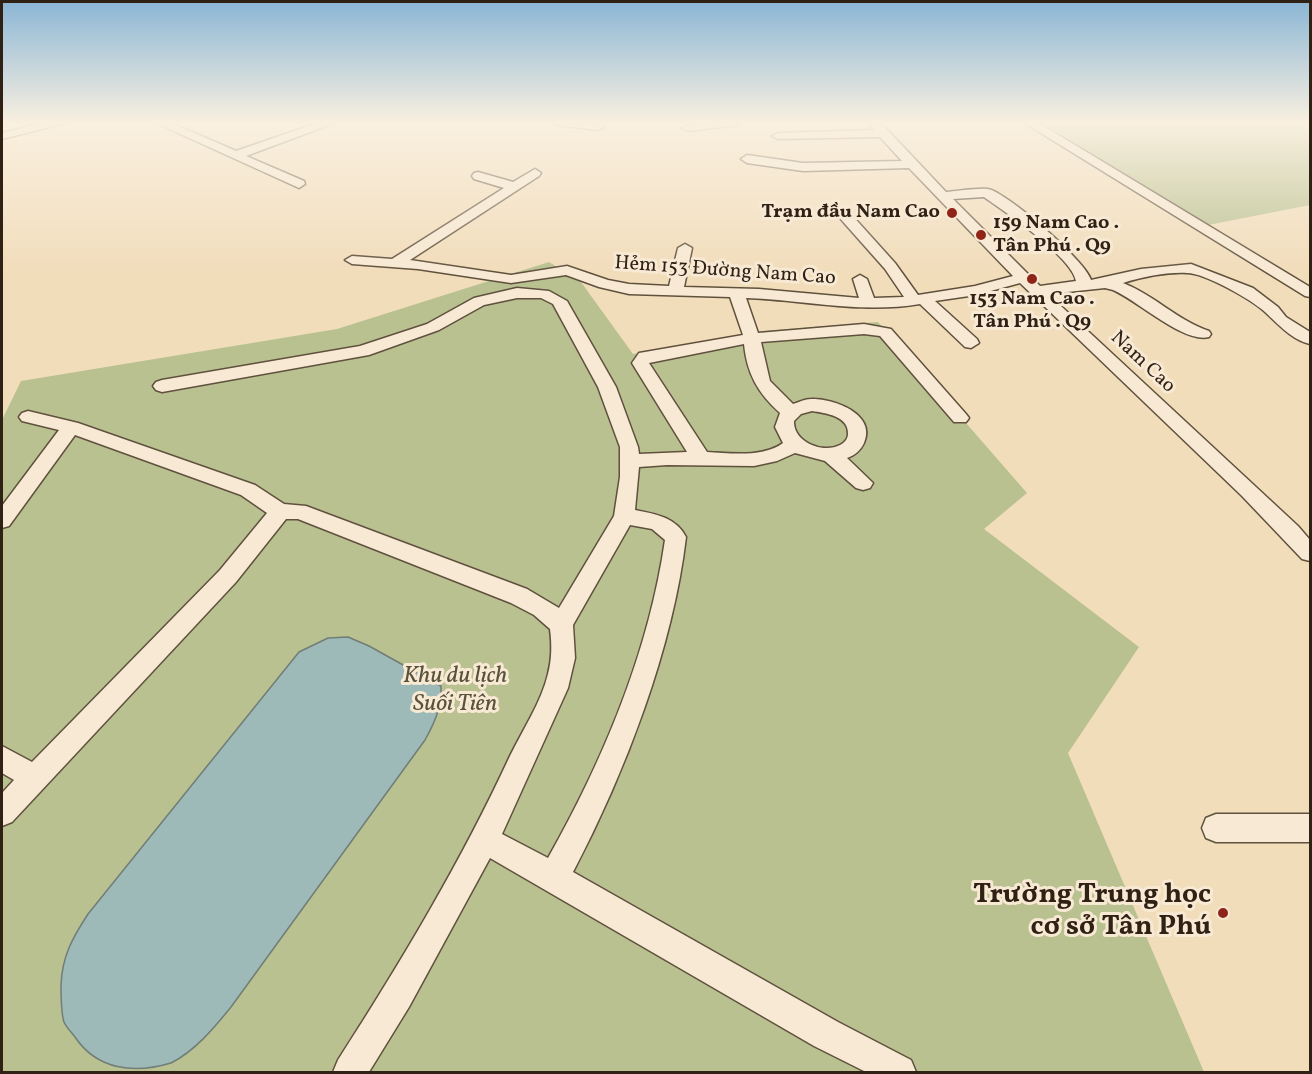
<!DOCTYPE html>
<meta charset="utf-8">
<style>
body{margin:0}
#map{position:relative;width:1312px;height:1074px;overflow:hidden;background:#f2ddbb;font-family:Vollkorn,serif}
canvas{display:block}
.frame{position:absolute;inset:0;border:3px solid #2f2215;pointer-events:none}
</style>
<div id="map">
<canvas width="1312" height="1074"></canvas>
<div class="frame"></div>
</div>
<script>
const c = document.querySelector('canvas').getContext('2d');
c.lineJoin = 'round';
function fillPath(path, color) { c.fillStyle = color; c.fill(path, 'evenodd'); }
function strokePath(path, color, width, dash) { c.strokeStyle = color; c.lineWidth = width; c.lineCap = dash ? 'butt' : 'round'; c.setLineDash(dash || []); c.stroke(path); }
function label(font, color, halo, rows, align = 'center') {
  c.font = font + ' Vollkorn,serif'; c.lineWidth = 6; c.setLineDash([]); c.textBaseline = 'middle'; c.strokeStyle = halo; c.fillStyle = color; for (const [text, x, y, turn = 0] of rows) {
    c.save(); c.translate(x, y); c.rotate((+turn || 0) * Math.PI / 180); c.textAlign = isNaN(turn) ? turn : align; if (halo) c.strokeText(text, 0, 0); c.fillText(text, 0, 0); c.restore();
  }
}
fillPath(new Path2D(`
 M1041 122H1310V205L1208 225Z
 M549 262 581 282 633 354 762 331 878 322 1027 493 984 529 1139 647 1068 753 1204 1072H2V420L21 381 337 329Z`), '#b9c191');
const water = new Path2D(`
 M348 637 369 646 441 686C442 706 435 722 425 740L231 1007C214 1028 195 1051 171 1063 134 1074 97 1070 75 1037 72 1033 66 1027 64 1022 61 1013 61 995 61 985 62 956 73 937 88 914L299 652 328 638Z`);
fillPath(water, '#9dbab9');
strokePath(water, '#717d77', 1.5);
const minor = new Path2D(`
 M47 122H69L2 139V133Z
 M154 122H169L236 151 320 122H337L246 156 304 181 305 184 299 188Z
 M551 122 602 125 604 127 598 130 556 125Z
 M706 122H744L739 125 688 131 682 128 688 125Z
 M868 122H880L946 192C959 191 975 188 988 189 1006 192 1086 261 1091 280L1141 269 1191 264 1253 288 1278 307 1286 317 1310 332V344C1292 340 1278 324 1265 312 1252 300 1205 273 1187 273 1166 272 1143 277 1123 283 1154 295 1177 320 1209 331L1211 334 1209 337C1184 344 1137 300 1113 290L1105 288 1048 294 1298 526 1310 540V561L1302 559 1242 496 1020 283 976 295 935 301 977 339 979 343 971 348 965 347 920 304C862 314 804 300 746 298L758 333 864 324 891 329 966 414 969 418 966 422H954L880 336 864 334 761 342 770 381 793 404C799 402 805 399 811 399 833 398 877 414 864 443 861 450 854 456 847 458L873 483 870 488 863 490 856 488 825 461 795 453 777 461 754 466 667 465 639 467 635 510C655 514 676 517 686 537 673 648 625 773 573 872L838 1022 911 1060 916 1072H866L814 1046 490 858 409 1007 369 1072H333L338 1060C401 962 461 862 510 756 523 729 541 703 548 674 552 659 552 644 550 629L534 615 511 603 298 519H286L236 582 12 822 2 826V793L14 780 2 773V746L32 762 220 570 267 513 241 495 75 435 9 526 2 528V506L59 430 22 421 19 417 22 413 28 411 78 423 255 485 284 504 306 506 527 589 559 608 614 516 620 477V447L598 387 553 304 541 298H517L484 305 439 330 369 355 162 392 156 390 153 386 156 382 162 380 360 346 427 324 474 298 517 288 549 291 567 301 616 387 638 447 639 454 687 452 632 363 639 353 645 352 743 335 730 297 629 294 599 287 566 275 511 283 418 269 352 264 345 260 352 256 392 259 504 188 474 179 472 176 474 173 478 172 513 182 535 169 541 173 539 176 410 260 511 275 567 266 608 280 629 284 669 286 678 248 685 244 692 248 684 287 759 289 859 298 853 279 860 275 867 279 874 298 904 297 885 269 838 216 845 212 850 213 895 263 918 295 975 286 1013 276 909 168 803 171 747 163 741 159 747 155 803 163 902 161 880 137 778 139 772 136 778 133 874 130ZM984 197C1005 212 1072 257 1076 281L1040 286 953 199ZM744 344C747 374 758 393 780 413L775 427 783 443C763 458 729 453 707 452L649 363ZM812 411C825 413 849 416 848 434 848 439 844 443 840 445 823 454 793 442 794 421L801 414ZM630 525 652 529 665 540C649 651 603 761 548 858L502 834 568 688 575 658 573 625Z
 M1023 122H1037L1310 287V297L1305 296Z
 M1216 814H1310V842H1216L1206 838 1202 828 1206 818Z`);
strokePath(minor, '#60513e', 3);
fillPath(minor, '#f7e9d3');
const sky = c.createLinearGradient(0, 0, 0, 273);
sky.addColorStop(0, '#8ab6d5');
sky.addColorStop(0.45, '#f9f0e0');
sky.addColorStop(1, '#f9f0e000');
c.fillStyle = sky;
c.fillRect(0, 0, 1312, 273);
for (const [x, y, r, color] of [
 [952,213,6,"#8f2418"],
 [981,235,6,"#8f2418"],
 [1032,279,6,"#8f2418"],
 [1223,913,6,"#8f2418"]
]) { const dot = new Path2D(); dot.arc(x, y, r, 0, 2 * Math.PI); c.fillStyle = color; c.fill(dot); strokePath(dot, '#f7e9d3', 2); }
label('bold 20px', '#2f2215', '#f7e9d3', [
 ["Trạm đầu Nam Cao",940,213],
 ["159 Nam Cao .",993,224,"left"],
 ["Tân Phú . Q9",993,247,"left"],
 ["153 Nam Cao .",1032,300,"center"],
 ["Tân Phú . Q9",1032,323,"center"]
], 'right');
label('20px', '#2f2215', '#f7e9d3', [
 ["Hẻm 153 Đường Nam Cao",725,272,4],
 ["Nam Cao",1142,363,43]
]);
label('italic 24px', '#58523a', '#f7e9d3', [
 ["Khu du lịch",455,678],
 ["Suối Tiên",455,706]
]);
label('bold 28px', '#2f2215', '#f7e9d3', [
 ["Trường Trung học",1211,897],
 ["cơ sở Tân Phú",1211,929]
], 'right');
</script>
